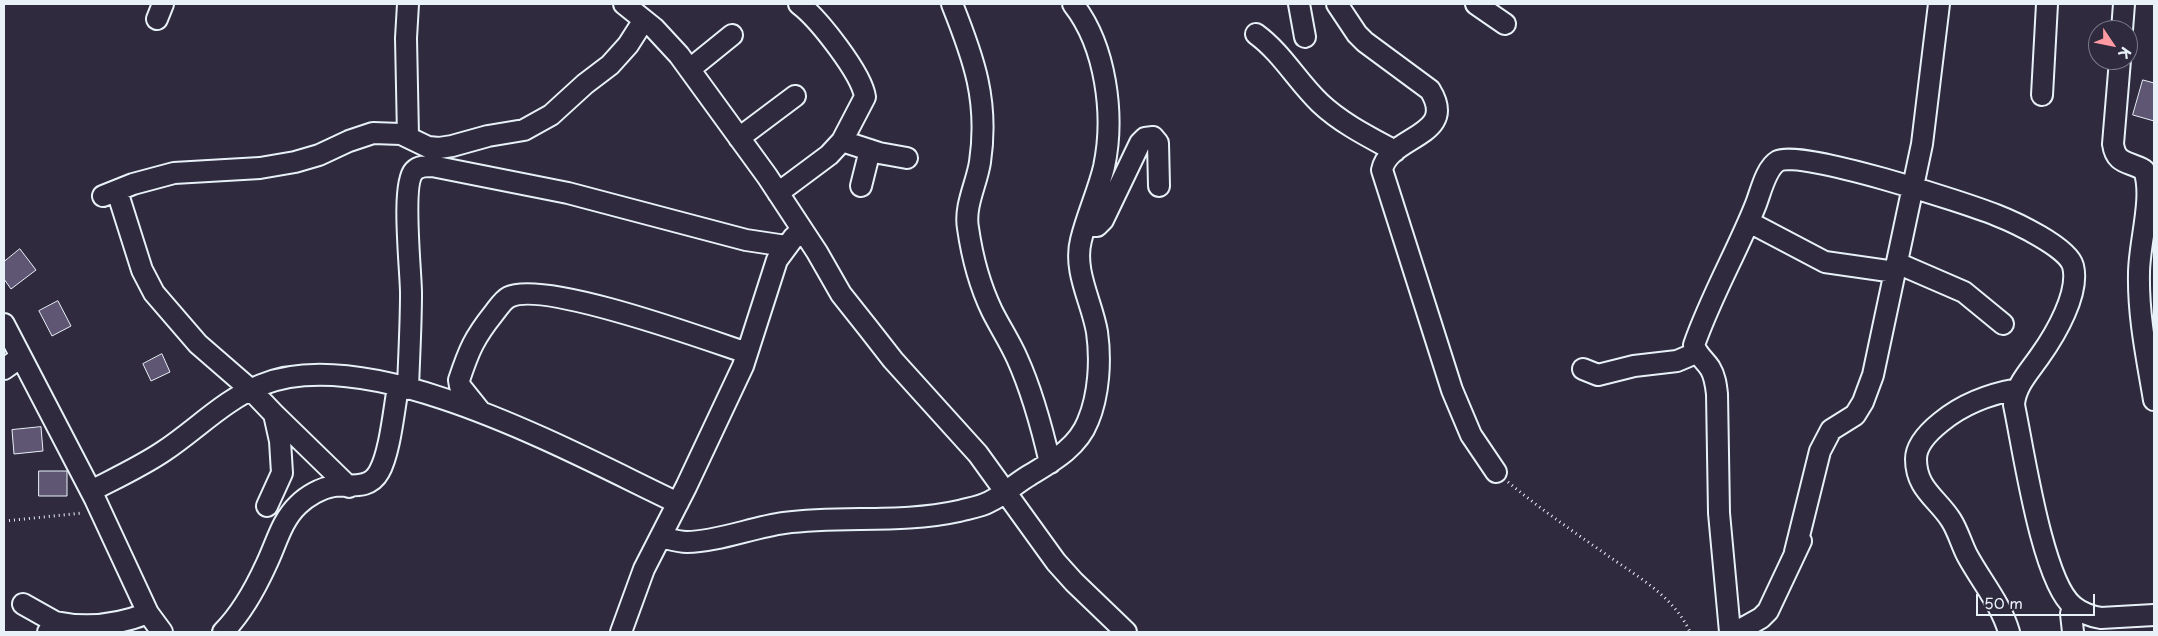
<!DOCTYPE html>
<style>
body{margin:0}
#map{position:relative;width:2158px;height:636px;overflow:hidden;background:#2f2a3d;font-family:"Playpen Sans",sans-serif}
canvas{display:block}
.frame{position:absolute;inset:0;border:5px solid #e8f1f8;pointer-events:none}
.north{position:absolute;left:2088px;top:20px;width:50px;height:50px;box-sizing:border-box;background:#2f2a3d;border:1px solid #797a88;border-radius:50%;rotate:124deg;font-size:14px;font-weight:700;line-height:20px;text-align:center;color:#e8f1f8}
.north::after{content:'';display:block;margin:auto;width:18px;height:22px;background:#ff9aa2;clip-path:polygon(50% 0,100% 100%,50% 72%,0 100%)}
.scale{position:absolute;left:1976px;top:594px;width:119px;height:22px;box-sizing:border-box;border:2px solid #e8f1f8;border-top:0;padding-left:6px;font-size:15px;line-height:18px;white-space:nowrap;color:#e8f1f8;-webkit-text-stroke:4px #2f2a3d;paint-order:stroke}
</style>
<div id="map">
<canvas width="2158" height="636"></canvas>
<div class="frame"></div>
<div class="north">K</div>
<div class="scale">50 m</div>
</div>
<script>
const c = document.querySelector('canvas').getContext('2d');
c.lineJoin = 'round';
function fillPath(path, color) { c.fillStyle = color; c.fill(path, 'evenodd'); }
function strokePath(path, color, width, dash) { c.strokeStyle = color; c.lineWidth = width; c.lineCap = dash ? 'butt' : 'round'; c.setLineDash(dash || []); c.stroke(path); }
const building = new Path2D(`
 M2143 80 2154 83V121L2133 115Z
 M20 249 36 270 11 289 4 279V262Z
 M58 301 71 326 52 336 39 311Z
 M162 354 170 372 151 381 143 364Z
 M41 427 43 451 14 454 12 430Z
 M39 471H67V496H39Z`);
fillPath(building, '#5f5674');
strokePath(building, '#e8f1f8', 1);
const minor = new Path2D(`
 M624 4 654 28 679 55 767 176 817 252 841 294 868 328 893 360 978 454 1056 562 1074 582 1126 632
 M952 4C974 59 989 101 980 162 977 183 964 206 968 228 972 256 980 286 992 311 1000 327 1010 342 1017 358 1032 391 1042 428 1050 463
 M1299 4 1305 37
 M1337 4 1357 34 1365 42 1430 90C1459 137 1389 135 1382 170L1452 390 1471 435 1496 472
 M1476 4 1505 24
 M157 19 163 4
 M2122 30 2124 4
 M1256 34C1282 53 1297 81 1320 103 1341 123 1369 137 1395 151
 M2120 60 2113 144C2116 165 2129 161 2144 170 2154 197 2139 243 2139 273 2138 316 2147 358 2154 400
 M690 69 732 35
 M2042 95 2047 4
 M408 136 406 38 408 4
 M739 138 795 96
 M842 141 879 153 907 158
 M861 186 870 150
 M117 191 142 270 154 293 198 344 251 390 274 414 280 441 282 473 267 506
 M778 193 829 155 842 141 865 97C862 74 818 18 799 4
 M103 196 133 184 174 173 260 168 295 162 319 155 349 141 373 133 401 134 428 147 439 148 452 146 488 136 524 130 551 115 585 84 610 65 628 45 644 20
 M1749 222 1825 262 1895 272
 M1086 225 1097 226 1103 220 1140 143 1145 138 1153 137 1158 143 1159 186
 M1897 263 1964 292 2003 324
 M4 324 95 499 148 613 162 632
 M4 369 21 357
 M1583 369 1598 375 1634 366 1677 361 1696 353
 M408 389C409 357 411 325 411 293 411 271 401 185 414 171 419 166 426 166 432 166L568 193 746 240 786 246
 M480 411 460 386 459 380C469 350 474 338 494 313 498 308 503 300 509 297 544 280 705 339 747 353
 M274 414 349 487
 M91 491C116 478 142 466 164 451 197 429 224 400 261 385 372 340 576 455 678 503
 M661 537C669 539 678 542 687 542 716 542 754 527 784 523 843 515 900 524 959 511 969 508 980 507 989 502 1004 495 1016 483 1030 475 1053 461 1078 447 1088 421 1099 395 1101 360 1097 332 1092 302 1073 271 1081 240 1087 215 1098 192 1104 167 1115 115 1106 46 1073 4
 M1795 552 1820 451 1831 430 1855 415 1863 402 1873 375 1922 144 1939 4
 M23 604 55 622
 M2073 606 2071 614 2073 632
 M48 632 55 622C88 629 118 625 148 613
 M223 632C241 614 255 589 266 565 276 545 281 521 298 505 307 496 321 488 334 486 351 484 369 490 379 472 390 453 394 409 398 387
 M621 632 644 569 686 487 743 366 777 260 794 237
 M1730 632 1719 513 1717 394C1716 385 1715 376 1710 368 1704 359 1697 355 1694 345 1711 296 1737 252 1756 204 1761 191 1766 168 1778 161 1800 149 1966 203 1996 215 2014 222 2068 247 2073 266 2080 293 2055 335 2040 356 2029 372 2015 386 2014 405 2023 447 2042 581 2073 606 2080 612 2092 617 2101 618L2154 615
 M1736 632 1761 618 1768 611 1801 541
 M2009 632C2001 604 1981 581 1967 555 1961 543 1958 531 1951 520 1937 498 1916 489 1916 459 1916 444 1931 430 1941 422 1964 403 1989 394 2018 389`);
strokePath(minor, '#e8f1f8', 24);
strokePath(new Path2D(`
 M1508 482C1539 508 1571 530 1604 553 1636 576 1673 595 1690 632
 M4 521 83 513`), '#e8f1f8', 3, [1, 4]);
strokePath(minor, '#2f2a3d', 20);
</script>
